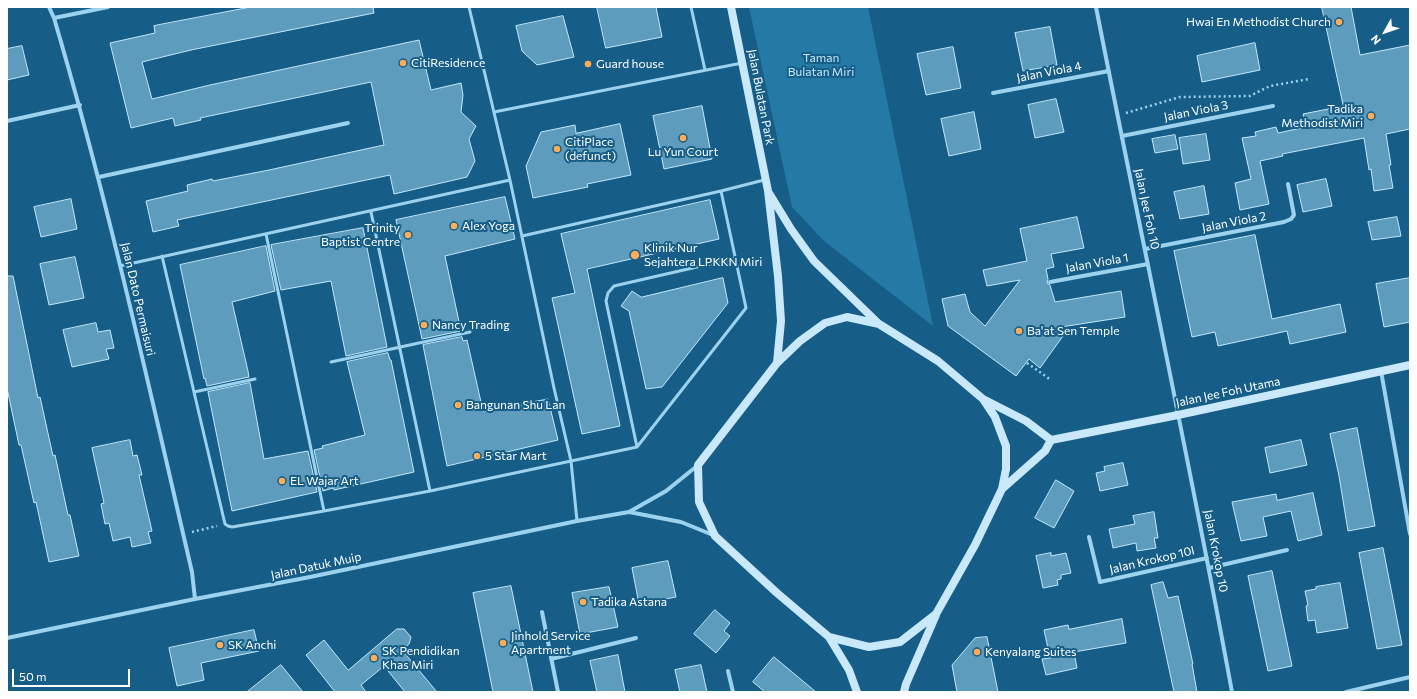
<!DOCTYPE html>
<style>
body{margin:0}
#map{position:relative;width:1417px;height:699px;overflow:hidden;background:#165e87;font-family:Commissioner,sans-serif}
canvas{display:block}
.frame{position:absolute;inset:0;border:8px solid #fff;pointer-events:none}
.north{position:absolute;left:1365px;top:12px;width:40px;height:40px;-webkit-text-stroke:3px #165e87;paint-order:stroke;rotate:230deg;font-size:11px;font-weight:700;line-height:16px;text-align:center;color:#fff}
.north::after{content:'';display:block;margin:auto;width:14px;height:18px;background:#fff;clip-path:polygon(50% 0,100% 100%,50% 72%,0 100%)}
.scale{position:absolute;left:12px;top:669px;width:118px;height:18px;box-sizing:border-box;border:2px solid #fff;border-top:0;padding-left:5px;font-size:12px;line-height:14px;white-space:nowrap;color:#fff;-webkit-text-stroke:3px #165e87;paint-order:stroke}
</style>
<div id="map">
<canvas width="1417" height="699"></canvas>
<div class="frame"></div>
<div class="north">N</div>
<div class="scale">50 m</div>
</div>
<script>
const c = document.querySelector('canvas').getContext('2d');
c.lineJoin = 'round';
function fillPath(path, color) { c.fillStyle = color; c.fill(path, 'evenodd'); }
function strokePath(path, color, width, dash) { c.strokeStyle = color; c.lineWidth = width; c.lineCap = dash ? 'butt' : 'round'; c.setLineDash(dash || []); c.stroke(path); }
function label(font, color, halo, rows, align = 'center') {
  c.font = font + ' Commissioner,sans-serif'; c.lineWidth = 4; c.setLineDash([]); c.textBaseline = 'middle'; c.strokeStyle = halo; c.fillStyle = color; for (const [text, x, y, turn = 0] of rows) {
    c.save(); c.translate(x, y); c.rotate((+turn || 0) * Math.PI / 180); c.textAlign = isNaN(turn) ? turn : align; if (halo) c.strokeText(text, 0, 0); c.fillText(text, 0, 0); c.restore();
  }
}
fillPath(new Path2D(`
 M749 7H868L933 326 824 241 792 207Z`), '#2579a5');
const building = new Path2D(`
 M251 7H373L374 13 191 50 142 62 152 99 210 85 419 40 431 90 461 83 463 95 461 112 476 126 469 139 475 161 467 177 394 194 390 175 177 220 179 226 153 232 146 201 188 191 187 185 212 179 213 181 269 170 384 145 371 82 200 118 201 120 175 126 173 118 131 128 110 43 155 33 154 26Z
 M597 7H656L662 37 606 48Z
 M1322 7H1351L1360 55 1410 45V129L1386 134 1391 165H1389L1393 188 1374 191 1371 169 1369 170 1364 138 1282 154 1283 156 1260 161 1269 204 1240 210 1235 183 1251 179 1242 138 1256 136 1255 132 1276 127 1278 133 1306 127 1303 114 1343 106Z
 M563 16 574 57 537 65 522 51 516 26Z
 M1050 27 1057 65 1023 71 1015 33Z
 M1255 43 1260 70 1202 82 1197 56Z
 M22 46 29 75 7 80V49Z
 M953 47 961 88 926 95 917 54Z
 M1056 99 1064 132 1035 138 1028 105Z
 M702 106 712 159 664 169 653 116Z
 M974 112 981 149 949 156 941 119Z
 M620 124 631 175 587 184 588 187 533 198 526 166 541 132 575 125 576 133Z
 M1206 134 1210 160 1183 164 1179 138Z
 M1175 135 1178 149 1155 153 1152 139Z
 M1326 179 1332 206 1303 212 1297 185Z
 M1204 186 1209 214 1180 219 1174 192Z
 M505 197 515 239 445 256 461 331 422 339 396 220Z
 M71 199 77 229 41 237 34 207Z
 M710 200 719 239 587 269 620 426 582 434 552 298 575 293 561 234Z
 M1077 217 1084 248 1051 254 1054 267 1046 269 1048 279 1047 283 1050 285 1055 302 1121 291 1125 317 1061 327 1063 336 1040 368 1029 359 1016 376 948 326 942 299 965 294 970 312 985 326 1020 280 987 286 983 270 1027 261 1020 229Z
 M1397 217 1401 236 1372 240 1368 222Z
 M363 228 387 347 346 356 331 281 281 290 271 245Z
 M1255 235 1272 319 1340 304 1346 332 1290 344 1287 331 1218 346 1215 332 1192 337 1174 251Z
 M266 246 275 291 232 302 248 371 249 377 207 386 205 378 204 379 180 265Z
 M75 257 84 298 49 305 40 264Z
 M7 276H13L38 398 40 397 53 456 55 455 68 515H70L79 556 49 562 36 502 34 503 21 445H19L7 388Z
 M723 278 728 303 662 387 646 389 629 311 621 306 632 291 641 297Z
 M1410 278V322L1384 327 1376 284Z
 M96 323 98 332 110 330 114 348 106 349 109 359 72 367 63 330Z
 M462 337 463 341 467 340 483 411 548 399 558 440 447 466 423 345Z
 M388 353 390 360H391L414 472 334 490 333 488 323 491 314 450 323 448 322 446 365 435 347 362Z
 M250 383 264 459 308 451 317 492 232 511 208 392Z
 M1357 428 1375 526 1348 531 1339 476 1330 434Z
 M130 440 133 456 137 455 142 475H139L152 531 148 532 151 543 132 547 130 537 113 541 109 523 105 524 101 504 104 503 92 448Z
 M1301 440 1307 465 1270 473 1265 448Z
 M1123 463 1128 485 1100 491 1096 473 1105 471 1104 467Z
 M1056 480 1074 491 1054 528 1035 518Z
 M1313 493 1322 535 1298 541 1291 511 1263 517 1267 536 1241 541 1232 502 1276 494 1277 500Z
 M1154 512 1158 538H1154L1156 548 1137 551 1136 543 1113 548 1109 529 1135 524 1133 516Z
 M1383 548 1402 645 1377 649 1359 553Z
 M1051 553V556L1066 553 1071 573 1061 575V579L1057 580 1058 585 1043 588 1036 556Z
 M668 561 676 597 639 604 632 568Z
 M1272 571 1292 666 1268 671 1248 576Z
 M1163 582 1168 598 1178 596 1193 664H1192L1197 692H1174L1151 585Z
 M1340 583 1348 628 1317 633 1315 620 1308 621 1306 606 1308 605 1305 591 1316 589V587Z
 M511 586 533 692H493L473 593Z
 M609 587 618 627 580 634 572 593Z
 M715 610 730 623 724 631 730 636 716 653 694 634Z
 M1122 619 1126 643 1074 652 1077 668 1046 675 1042 659 1050 658 1044 630 1068 625 1069 629Z
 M397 629H404L411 637 409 644 402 650 437 692H405L384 666 361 685 366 692H335L306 655 324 640 348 670Z
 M254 630 259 651 201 663 204 680 177 686 169 648Z
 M987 637 998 692H957L952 665 975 638Z
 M618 655 625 692H597L590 661Z
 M774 657 816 692H765L753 682Z
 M281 665 303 692H247Z
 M701 665 707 692H680L675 670Z`);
fillPath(building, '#5d9cbd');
strokePath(building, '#c2e7fa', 1);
strokePath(new Path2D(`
 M1126 113 1180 97 1250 96 1270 86 1309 79
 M1027 363 1051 380
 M192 532 217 526`), '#9cd2ee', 2.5, [2, 3]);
strokePath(new Path2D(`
 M469 7 510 180 554 388 571 461 577 521
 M691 7 705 70
 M494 112 742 63
 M371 212 430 491
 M266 234 324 511
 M522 236 721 191 764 180
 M162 256 225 524 228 526 232 527 324 511 430 491 637 447 746 308 721 191
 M120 266 510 180
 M331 362 470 332
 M194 392 255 379
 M637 447 606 301 608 293 614 286 736 258`), '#9cd2ee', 3);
strokePath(new Path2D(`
 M49 7 54 18C108 201 149 387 192 572L195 599
 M1096 7C1141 236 1190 463 1232 692
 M54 18 108 7
 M993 93 1109 71
 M7 121 80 105
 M1122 136 1273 106
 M99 177 348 123
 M1145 249 1284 222 1291 219 1294 215 1288 184
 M1050 282 1148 264
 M1381 371 1410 534
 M629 512 681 522 713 535
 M1089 537 1100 582 1207 558
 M1209 568 1287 550
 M542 612 558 692
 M7 638 195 599 310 577 577 521 629 512 666 491 697 466
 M551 659 636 638
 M728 671 733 692
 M1346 692 1410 677`), '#9cd2ee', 4);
strokePath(new Path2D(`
 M731 7 768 191 778 276 781 321 777 363
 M769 193 791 229 814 261 879 324
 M847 317 879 324 938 361 983 399 995 417 1006 446V469L1002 489 975 545 936 614 900 642 869 647 829 637 777 593 715 536 699 502 698 465 777 363 800 341 825 323Z
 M983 399 1026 421 1051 440
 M1051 440 1178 415 1410 365
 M1002 489 1045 451 1051 440
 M829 637 849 670 857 692
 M904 692 906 684 936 615`), '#c9e8fa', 8);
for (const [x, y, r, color] of [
 [1339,22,4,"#ffad59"],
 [403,63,4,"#ffad59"],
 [588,64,4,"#ffad59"],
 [1371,116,4,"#ffad59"],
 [683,138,4,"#ffad59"],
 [557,149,4,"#ffad59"],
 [454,226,4,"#ffad59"],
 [408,235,4,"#ffad59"],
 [635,255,5,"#ffad59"],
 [424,325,4,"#ffad59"],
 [1019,331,4,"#ffad59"],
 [458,405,4,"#ffad59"],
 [477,456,4,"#ffad59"],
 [282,481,4,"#ffad59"],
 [583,602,4,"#ffad59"],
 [503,643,4,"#ffad59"],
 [220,645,4,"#ffad59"],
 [977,652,4,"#ffad59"],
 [374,658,4,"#ffad59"]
]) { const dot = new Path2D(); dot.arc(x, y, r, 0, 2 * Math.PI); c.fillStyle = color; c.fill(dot); strokePath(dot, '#165e87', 1.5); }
label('12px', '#fff', '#165e87', [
 ["Hwai En Methodist Church",1331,22,"right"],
 ["CitiResidence",411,63],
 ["Guard house",596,64],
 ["Tadika",1363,109,"right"],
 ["Methodist Miri",1363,123,"right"],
 ["CitiPlace",565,142],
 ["(defunct)",565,156],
 ["Lu Yun Court",683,152,"center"],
 ["Alex Yoga",462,226],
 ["Trinity",400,228,"right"],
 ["Baptist Centre",400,242,"right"],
 ["Klinik Nur",644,248],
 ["Sejahtera LPKKN Miri",644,262],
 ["Nancy Trading",432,325],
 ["Ba'at Sen Temple",1027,331],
 ["Bangunan Shu Lan",466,405],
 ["5 Star Mart",485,456],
 ["EL Wajar Art",290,481],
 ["Tadika Astana",591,602],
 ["Jinhold Service",511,636],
 ["Apartment",511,650],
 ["SK Anchi",228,645],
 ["SK Pendidikan",382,651],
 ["Khas Miri",382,665],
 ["Kenyalang Suites",985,652]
], 'left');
label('12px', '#c2e7fa', '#165e87', [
 ["Taman",821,58],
 ["Bulatan Miri",821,72]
]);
label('12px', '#fff', '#165e87', [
 ["Jalan Viola 4",1049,72,-11],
 ["Jalan Bulatan Park",761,97,79],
 ["Jalan Viola 3",1196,111,-11],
 ["Jalan Jee Foh 10",1147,209,78],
 ["Jalan Viola 2",1234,222,-11],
 ["Jalan Viola 1",1097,263,-10],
 ["Jalan Dato Permaisuri",138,299,77],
 ["Jalan Jee Foh Utama",1228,392,-12],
 ["Jalan Krokop 10",1216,551,79],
 ["Jalan Krokop 10I",1152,560,-13],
 ["Jalan Datuk Muip",316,566,-12]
]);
</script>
